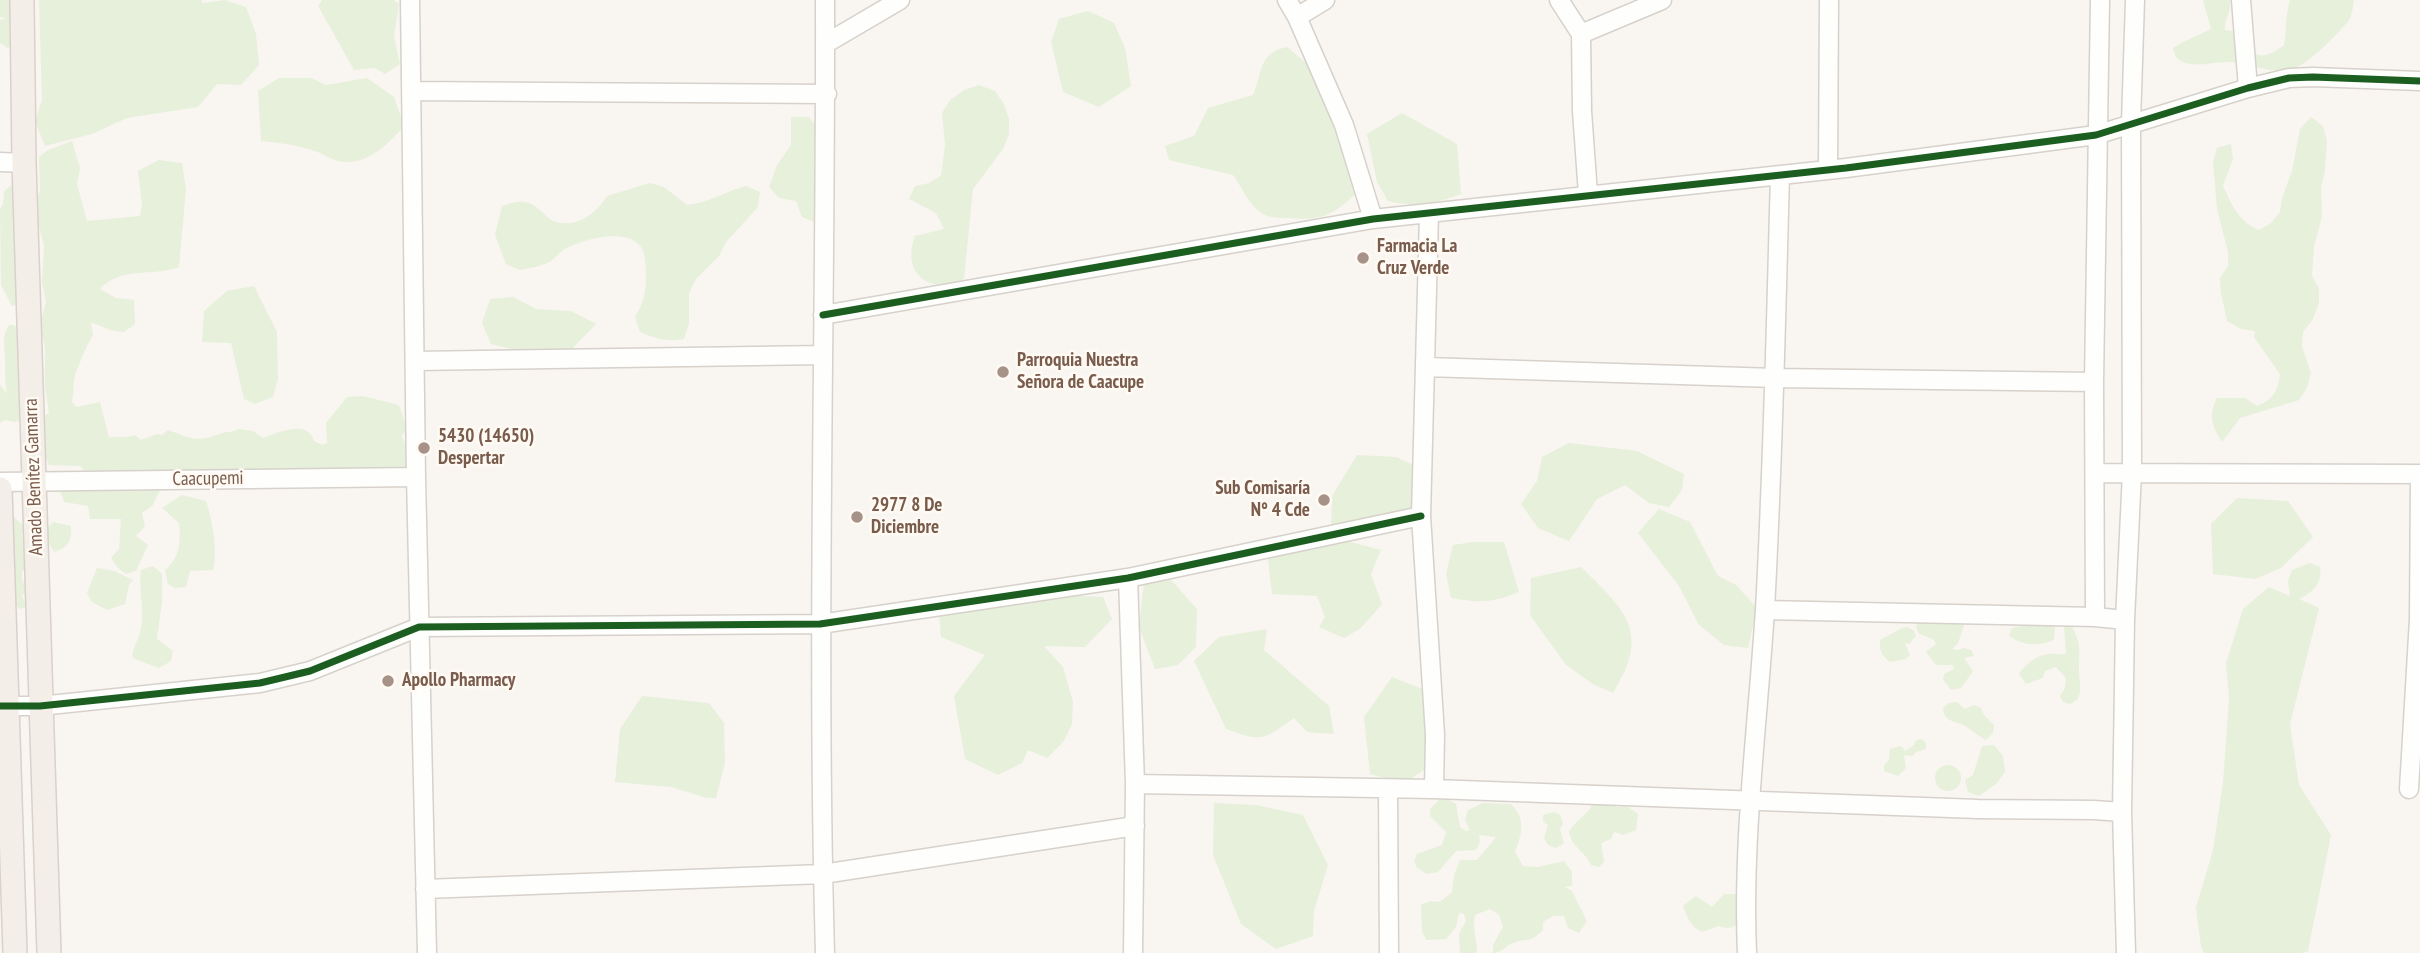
<!DOCTYPE html>
<html>
<head>
<meta charset="utf-8">
<style>
  body { margin:0 }
  canvas { display:block; background:#f9f5f0 }
</style>
</head>
<body>
<canvas width="2420" height="953"></canvas>
<script>
const g = document.querySelector('canvas').getContext('2d');
g.lineJoin = 'round';
function fillPath(path, color) {
  g.fillStyle = color;
  g.fill(path, 'evenodd');
}
function strokePath(path, color, width, dash) {
  g.strokeStyle = color;
  g.lineWidth = width;
  g.lineCap = dash ? 'butt' : 'round';
  g.setLineDash(dash || []);
  g.stroke(path);
}
function write(font, color, halo, rows, align = 'center') {
  g.font = font + ' "PT Sans Narrow",sans-serif';
  g.lineWidth = 5;
  g.setLineDash([]);
  g.textBaseline = 'middle';
  g.strokeStyle = halo;
  g.fillStyle = color;
  for (const [text, x, y, turn = 0] of rows) {
    g.save();
    g.translate(x, y);
    g.rotate((+turn || 0) * Math.PI / 180);
    g.textAlign = isNaN(turn) ? turn : align;
    if (halo) g.strokeText(text, 0, 0);
    g.fillText(text, 0, 0);
    g.restore();
  }
}
fillPath(new Path2D(`
  M0 0H20L16 44 7 48 0 43V20L7 18 0 17Z
  M39 0H202V3L225 0 246 7 256 34 259 65 241 85 217 84 198 107 127 118 92 134 45 146 35 121 42 100Z
  M322 0H394L399 4 394 37 400 64 385 74 375 68 354 70 318 6Z
  M2203 0H2230C2232 11 2224 19 2225 30L2232 31 2237 25C2251 50 2254 68 2284 45 2287 30 2285 15 2290 0H2354C2353 7 2352 15 2349 20 2340 32 2310 62 2297 67 2272 77 2253 63 2229 62 2213 61 2197 69 2181 61 2176 58 2174 54 2173 48 2182 41 2200 35 2211 29Z
  M1088 11 1114 23 1125 48 1131 86 1099 107 1063 92 1051 42 1059 19Z
  M1287 47 1324 78 1357 192C1335 215 1320 221 1289 218 1281 218 1270 218 1263 214 1249 206 1242 187 1233 175L1169 160 1165 146 1194 136 1208 108 1253 95C1263 72 1258 53 1287 47Z
  M279 78H311L326 85 367 78 394 97 404 126C387 146 363 169 335 160 328 158 322 153 315 151 298 145 280 143 261 141L258 91Z
  M979 85 995 91 1004 104 1009 119V134L1003 149 973 189 964 279C929 296 901 273 915 236L944 229 936 213 909 199 915 186 929 183 941 176 945 145 942 113 950 100 964 90Z
  M1402 113 1457 144 1461 194C1436 203 1414 208 1388 201L1377 182 1367 134Z
  M791 117H809L820 131 822 210 814 222 802 217 796 201 779 198 769 187 777 165 791 145Z
  M2311 117 2323 126 2327 141 2325 171 2321 187 2322 217 2314 246 2312 275 2319 289V303L2313 319 2303 332 2302 346 2311 373 2307 388 2299 400 2240 418 2222 442C2212 426 2208 416 2217 398H2245L2257 406C2273 400 2278 391 2280 374L2254 337 2255 331 2241 329 2227 321 2221 293 2220 278 2228 266V252L2217 209 2213 162 2217 148 2231 144 2233 159 2223 186C2232 205 2238 221 2259 230L2271 223 2280 212 2282 198 2292 171 2300 129Z
  M72 141 80 168 77 184 87 221 140 216 142 204 138 171 159 160 182 163 186 189 179 267C153 277 121 266 100 289L116 298 134 300 135 324 124 332 110 330 91 322 93 335C87 345 80 362 76 372 73 381 74 393 72 402L76 407 100 402 109 438C119 435 126 439 135 435L141 440 157 434 162 435 168 430C194 439 195 443 222 433 228 431 232 433 239 429L253 431 263 438C279 432 308 419 314 441L323 445 327 443 326 423 347 397 362 396 399 405 407 429 402 436 412 462 406 471 87 473 80 466 49 465 42 446V417L49 413 45 386V348L40 324 46 302 42 282 44 245 33 208 40 191 39 157 48 150Z
  M650 183 664 187 687 205C708 203 726 191 746 186L760 192 758 207 726 242 719 256 696 279 689 293V324L684 339C667 342 656 339 640 332L635 317C647 298 647 281 645 260 643 222 583 238 563 250 559 253 555 258 551 261 542 266 530 268 520 270L506 264 495 235 502 206C511 203 519 200 529 203 539 206 546 219 556 222 577 228 597 213 607 196Z
  M19 184 20 303 12 306 1 285 0 209 3 204 4 191 12 185Z
  M254 286 277 332 278 379 273 397 255 404 244 399 231 343 202 342 204 311 227 291Z
  M513 297 536 309 571 311 596 324 569 352H525L491 344 482 323 490 299Z
  M9 325H13L29 335 19 399 25 412 22 420 14 422 5 420 0 423V385L7 394C5 381 5 378 5 365 6 349 0 339 9 325Z
  M1569 443 1637 451 1684 474 1682 490 1669 507 1649 503 1625 485 1597 499 1569 541 1538 528 1521 504 1537 481 1542 457Z
  M1357 455 1396 457 1422 469 1424 494 1407 512 1331 526 1332 496Z
  M59 487 161 488 153 505 142 513 145 526 136 536 148 545 136 571 126 574 118 568 111 558 119 549 121 519H90L88 506 64 502Z
  M182 495 206 501C212 517 218 553 213 570L190 571 186 587 175 588 168 584 165 570C180 558 181 542 179 523L162 508Z
  M2237 498 2288 501 2313 537 2281 568 2255 579 2213 574 2211 524Z
  M1659 509 1690 522 1718 576 1736 585 1757 608 1748 648 1724 645 1699 625 1679 586 1638 533Z
  M14 517 27 529 21 535 28 541 32 565 22 571V578L26 591 22 596 27 607 20 609 13 602 8 530 13 524Z
  M53 522 71 526C72 541 69 547 54 552L43 533Z
  M1350 542 1381 550 1371 574 1382 604 1361 628 1344 638 1319 627 1325 617 1317 596 1272 594 1268 559 1311 544Z
  M1474 542H1504L1519 592C1492 603 1480 603 1451 598L1446 574 1453 545Z
  M2310 563 2320 567C2323 583 2312 593 2299 599L2319 608 2290 724 2299 785 2331 835 2308 951 2303 953H2204L2201 947 2196 908 2213 850 2223 783 2229 697 2226 663 2243 609 2269 587 2290 596 2288 581 2292 570Z
  M153 566 162 574V601L157 639 173 651 171 661 159 668 135 659 132 656C134 645 139 638 141 629 145 610 138 589 141 570Z
  M1581 567C1626 611 1651 632 1613 693L1593 684 1566 665 1530 615 1531 578Z
  M97 568 114 571 133 580 129 585 125 604 107 610 92 602 87 593Z
  M1171 580 1197 609 1196 647 1178 665 1155 669 1139 627 1144 582Z
  M1050 595 1103 597 1112 619 1085 647 1044 646 1063 667 1073 702 1072 724 1064 741 1047 758 1028 750 1022 763 998 775 965 759 954 696 985 655 941 637 939 614 985 609Z
  M1961 619 1964 626 1958 643 1952 649 1958 650 1964 648 1971 650 1974 656 1964 658 1973 671 1961 688 1951 690 1943 680 1944 674 1954 669 1953 665H1936L1926 652 1936 644 1934 640 1918 633 1916 626 1920 620Z
  M2046 621 2055 628 2054 640C2038 647 2022 645 2009 636L2012 628Z
  M2064 625H2071C2082 644 2079 651 2079 671 2079 683 2083 690 2077 700L2070 704 2063 702 2060 696 2065 688 2066 678 2056 667 2045 671 2043 678 2026 684 2019 674C2025 664 2037 655 2048 654 2056 653 2059 656 2066 653Z
  M1908 627 1914 631 1916 636 1909 644 1905 643 1910 655 1906 659 1890 662C1882 656 1879 650 1880 640L1902 628Z
  M1267 629 1264 650 1329 706 1334 734 1307 732 1294 718C1262 741 1263 742 1226 729L1194 661 1219 637Z
  M1392 677 1425 690 1435 735 1424 770 1404 783 1370 774 1364 717Z
  M642 696 709 703 724 723 725 763 716 798H707L671 787 615 782 620 729Z
  M1957 702 1965 709 1974 705 1981 708 1984 715 1994 725 1993 733 1986 740C1978 736 1972 730 1965 726 1955 720 1944 723 1943 708L1949 703Z
  M1922 739 1926 743V749L1916 752 1913 756 1904 755 1906 768 1898 776 1884 771V765L1889 760 1890 749 1901 746 1905 751 1914 745 1916 740Z
  M1994 745 2003 756 2005 772 1996 784 1979 796 1968 792 1965 780 1973 775 1982 746Z
  M1935 778a13 13 0 1 1 26 0a13 13 0 1 1-26 0Z
  M1439 800H1449L1456 804 1460 827 1466 831 1470 830 1465 820 1468 810 1483 803 1511 804C1526 819 1522 834 1515 852L1523 866 1538 867 1564 861 1572 872V886L1564 887 1572 891 1587 921 1579 933 1568 928 1564 916H1553L1543 922V930C1528 945 1528 937 1513 943 1505 946 1502 953 1493 953V945L1503 927 1499 915 1490 909 1475 915C1472 929 1477 939 1477 953H1460L1459 934 1466 921 1464 914 1459 913 1456 927 1446 939 1426 940 1422 931 1421 905 1430 901 1440 902 1452 892 1454 875 1460 860H1477L1496 837 1479 835 1480 842 1476 850 1456 851 1438 872 1427 874 1417 868 1414 861 1417 854 1442 845 1446 832 1430 816V809Z
  M1214 803 1256 805 1303 815 1328 865 1314 911 1313 936 1276 949 1241 924 1213 855Z
  M1593 803H1612L1616 807H1628L1638 814 1636 830 1623 835 1614 832 1611 839 1601 843 1604 862 1599 867 1591 865C1585 851 1572 848 1569 832 1576 819 1588 815 1593 803Z
  M1554 812 1560 815 1563 824 1560 829 1564 843 1556 848 1548 845 1544 838 1548 825 1543 822V815Z
  M1724 894H1734L1746 899V920C1737 925 1730 931 1719 926L1702 932C1692 928 1686 916 1683 906L1696 896 1712 907Z`), '#e7f0db');
const minor = new Path2D(`
  M410 0 416 477 427 953
  M1287 0 1297 17 1344 125 1373 219
  M1559 0 1581 34 1582 111 1588 194
  M2241 0 2248 88
  M1297 17 1325 0
  M1581 34 1662 0
  M825 44 900 0
  M411 91 827 94
  M0 162 24 163
  M1828 170 1829 0
  M1429 214 1421 516 1435 735 1434 789
  M823 315 1373 219 1846 168 2096 135 2248 88 2289 78 2313 77 2420 81
  M415 361 822 355
  M1426 367 1775 378 2094 382
  M2095 473 2420 474
  M0 482 416 477
  M1128 578 1135 784 1133 953
  M1765 610 2095 617 2125 620
  M2095 617 2094 382 2100 0
  M0 706H40L260 683 310 671 419 627 820 624 1128 578 1421 516
  M1135 784 1434 789 1978 809 2094 810 2122 812
  M1388 789 1389 953
  M2409 789 2419 619 2420 474
  M425 889 823 874 1135 826
  M825 953C816 635 826 318 825 0
  M1747 953C1742 839 1758 723 1765 609 1773 465 1776 320 1780 175
  M2126 953 2122 812 2125 620 2132 472 2131 123 2135 0`);
const major = new Path2D(`
  M22 0 24 163 49 953
  M0 489 15 953`);
strokePath(minor, '#d7d1cb', 21);
strokePath(major, '#dad1cc', 26);
strokePath(minor, '#fefefd', 18);
strokePath(major, '#f3eee8', 23);
strokePath(new Path2D(`
  M823 315 1373 219 1846 168 2096 135 2248 88 2289 78 2313 77 2420 81
  M0 706H40L260 683 310 671 419 627 820 624 1128 578 1421 516`), '#1b5e20', 7);
for (const [x, y, r, color] of [
  [1363,258,7,"#a69286"],
  [1003,372,7,"#a69286"],
  [424,448,7,"#a69286"],
  [1324,500,7,"#a69286"],
  [857,517,7,"#a69286"],
  [388,681,7,"#a69286"]
]) {
  const dot = new Path2D();
  dot.arc(x, y, r, 0, 2 * Math.PI);
  g.fillStyle = color;
  g.fill(dot);
  strokePath(dot, '#fffaf3', 2.5);
}
write('bold 19px', '#7a5c4d', '#fffaf3', [
  ["Farmacia La",1377,247],
  ["Cruz Verde",1377,269],
  ["Parroquia Nuestra",1017,361],
  ["Señora de Caacupe",1017,383],
  ["5430 (14650)",438,437],
  ["Despertar",438,459],
  ["Sub Comisaría",1310,489,"right"],
  ["N° 4 Cde",1310,511,"right"],
  ["2977 8 De",871,506],
  ["Diciembre",871,528],
  ["Apollo Pharmacy",402,681]
], 'left');
write('19px', '#7a5c4d', '#fffaf3', [
  ["Amado Benítez Gamarra",34,477,-92],
  ["Caacupemi",208,479,-1]
]);
</script>
</body>
</html>
